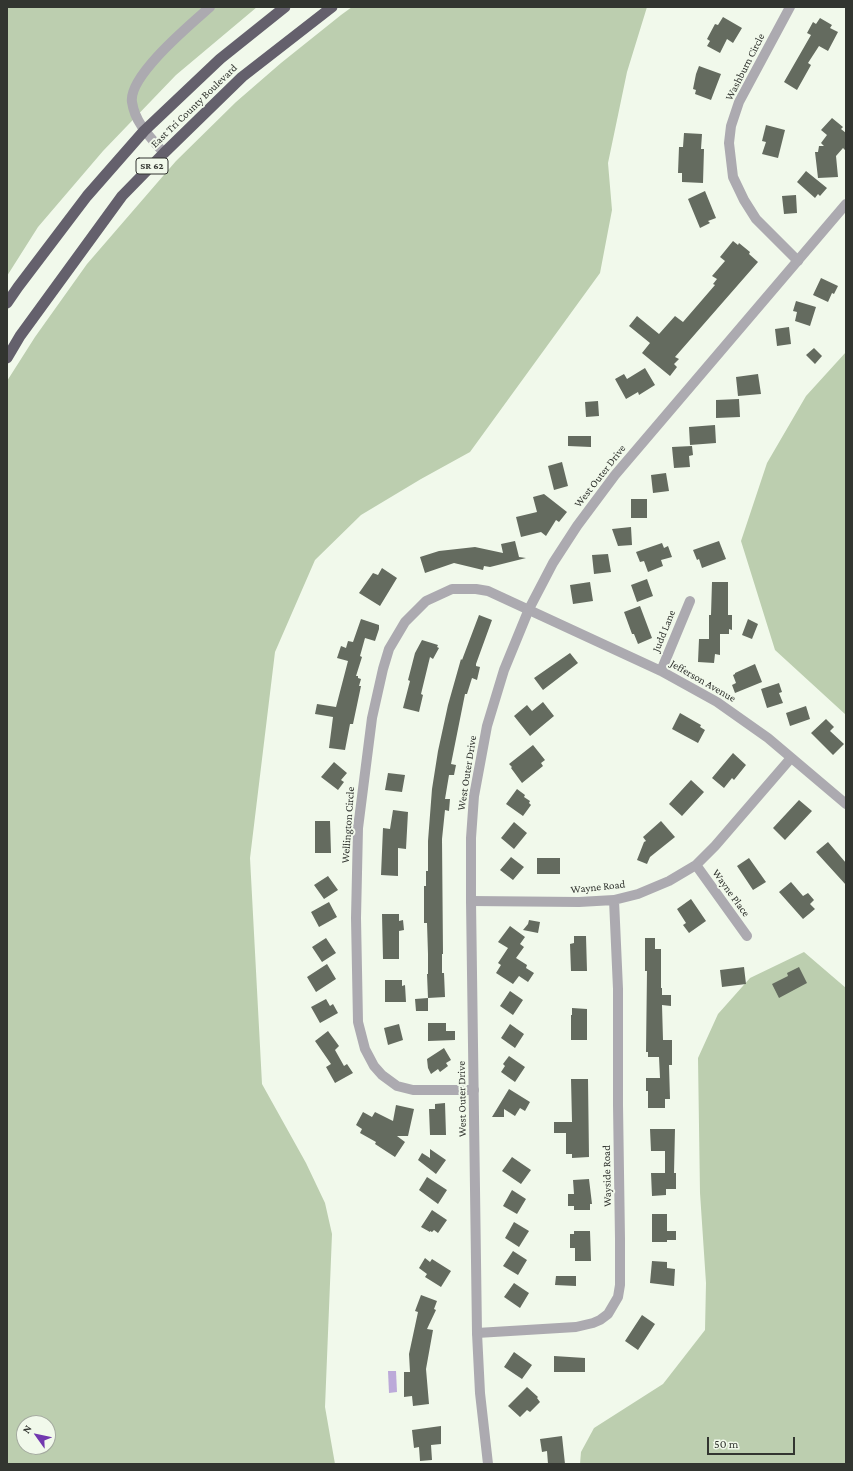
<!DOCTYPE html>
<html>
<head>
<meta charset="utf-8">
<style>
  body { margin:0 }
  #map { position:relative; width:853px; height:1471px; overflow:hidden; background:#f1f9eb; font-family:"Crimson Pro",serif }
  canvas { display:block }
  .frame { position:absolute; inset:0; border:8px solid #323530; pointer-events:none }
  .north { position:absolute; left:16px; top:1415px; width:40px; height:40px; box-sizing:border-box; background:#f1f9eb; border:1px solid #a5aba0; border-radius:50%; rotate:303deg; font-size:11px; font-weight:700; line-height:16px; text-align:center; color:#323530 }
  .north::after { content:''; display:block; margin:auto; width:14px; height:18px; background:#7239af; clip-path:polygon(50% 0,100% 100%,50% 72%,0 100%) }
  .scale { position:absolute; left:707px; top:1437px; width:88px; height:18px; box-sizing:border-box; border:2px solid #323530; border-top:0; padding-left:5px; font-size:12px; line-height:14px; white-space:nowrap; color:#323530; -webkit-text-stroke:3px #f1f9eb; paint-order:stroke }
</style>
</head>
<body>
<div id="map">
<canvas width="853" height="1471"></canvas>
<div class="frame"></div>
<div class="north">N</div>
<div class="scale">50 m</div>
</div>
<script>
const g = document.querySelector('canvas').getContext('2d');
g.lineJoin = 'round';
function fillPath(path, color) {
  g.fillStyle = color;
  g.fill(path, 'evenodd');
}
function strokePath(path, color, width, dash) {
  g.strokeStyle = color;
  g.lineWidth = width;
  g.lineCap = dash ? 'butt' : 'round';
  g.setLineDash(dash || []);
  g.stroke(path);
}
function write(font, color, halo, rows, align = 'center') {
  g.font = font + ' "Crimson Pro",serif';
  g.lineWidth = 4;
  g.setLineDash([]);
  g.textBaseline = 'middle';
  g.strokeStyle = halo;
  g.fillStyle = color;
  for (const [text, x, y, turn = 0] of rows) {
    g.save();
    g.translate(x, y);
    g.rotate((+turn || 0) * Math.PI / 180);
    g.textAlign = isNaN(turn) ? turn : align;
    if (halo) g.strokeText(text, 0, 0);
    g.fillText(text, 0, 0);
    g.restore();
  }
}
fillPath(new Path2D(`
  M7 7H257L176 75 103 151 38 227 7 276Z
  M352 7H647L627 72 608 163 612 210 600 273 470 452 421 479 361 515 315 560 275 652 250 858 262 1084 306 1163 325 1203 332 1234 325 1407 335 1464H7V381L35 337 87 264 176 161 236 102 281 63 341 15ZM24 1423H48V1447H24Z
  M846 352V715L775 650 741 541 767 463 806 396Z
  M804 952 846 988V1464H580L581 1452 594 1428 663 1384 705 1330 706 1283 700 1193 698 1058 718 1014 750 978Z`), '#bcceaf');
fillPath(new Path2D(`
  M388 1371H396L397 1392 389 1393Z`), '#bcaad9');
fillPath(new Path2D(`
  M723 17 742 28 733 43 727 39 720 53 707 46 710 41 707 39 715 24 718 25Z
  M820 18 832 25 830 28 838 32 828 51 819 46 808 63 811 65 797 90 784 82 811 35 807 33 813 22 816 24Z
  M699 66 721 74 711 100 695 94 696 90 693 89 696 74Z
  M832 118 843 127 841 129 846 133V151L843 148 836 156 838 177 818 178 815 152H818L819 146H824L821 143 827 135 821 130Z
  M766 125 785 130 778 158 762 154 766 142 762 141Z
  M684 133 702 134 701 149H704L703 183 682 182V173H678L679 147H683Z
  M806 171 827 188 820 196 818 194 815 198 797 182Z
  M705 191 716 218 708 221 710 223 700 228 688 199Z
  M796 195 797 213 784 214 782 196Z
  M733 241 738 245 739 243 750 252 749 254 758 262 675 357 679 359 674 364 677 367 670 376 642 353 650 343 629 326 637 316 659 334 675 316 683 322 715 285 713 284 717 279 712 276 725 261 720 257Z
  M821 278 838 286 834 294 832 293 828 302 813 295Z
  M796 301 816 307 810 326 795 321 797 312 793 311Z
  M789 327 791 344 777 346 775 329Z
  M814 348 822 356 815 364 806 355Z
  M645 368 655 385 639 395 638 392 626 399 615 379 624 374 627 379Z
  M758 374 761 394 738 396 736 377Z
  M739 399 740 417 716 418V400Z
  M598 401 599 416 586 417 585 402Z
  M715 425 716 443 690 445 689 427Z
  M568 436H591V447L568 446Z
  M692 446 693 455 689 456 690 467 674 468 672 447Z
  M562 462 568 486 554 490 548 466Z
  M666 473 669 491 653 493 651 475Z
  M544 494 567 512 559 522 556 520 546 536 541 532 521 537 516 517 537 512 533 497Z
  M631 499H647V518H631Z
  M631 527 632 545 618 546 612 529Z
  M515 541 519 557 526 558 490 567 484 566 483 570 454 563 425 573 420 557 439 551 475 547 503 553 501 544Z
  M719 541 726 559 702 568 699 559 697 560 693 550Z
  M662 543 664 548 668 546 672 557 661 560 663 566 648 572 644 561 640 562 636 552Z
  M608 554 611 572 594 574 592 555Z
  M382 568 397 578 380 606 359 593 373 573 378 575Z
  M647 579 653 596 637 602 631 585Z
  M590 582 593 601 573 604 570 585Z
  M712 582H728V615H732V630L729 629V634H720V655L715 654 714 663 698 662 699 639H709V615H711Z
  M640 606 652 638 638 644 634 634H632L624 612Z
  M479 615 492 620 476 664V666L480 667 477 680 472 678 467 694H465L451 764 456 765 454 775H449L445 799H450L449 811 445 810 442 839 443 954H442V973H444L445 997 428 998 427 974H428V954L427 923H424V886H426V871H428V841L432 789 438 751 448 705 461 659 462 660Z
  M361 619 379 625V629L375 641 365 638 360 656 362 657 356 676H358V678L361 679 359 686H361L353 724H350L345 750 329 748 333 717 315 714 317 704 336 707 348 661 337 658 341 646 346 648 348 641 353 642Z
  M748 619 758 624 752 639 742 635Z
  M422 640 438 645 437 647 439 648 433 659 430 657 421 694 423 695 419 712 403 708 410 681 408 680 415 653Z
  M570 653 578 663 543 690 534 678Z
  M755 664 762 682 735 693 732 685 736 683 733 675 735 674V673Z
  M779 683 782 692 779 693 783 703 767 708 761 689Z
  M543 702 554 716 530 736 514 716 527 705 532 711Z
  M806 706 810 719 790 726 786 713Z
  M680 713 701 725 700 727 705 730 698 743 672 729Z
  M826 719 834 727 830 731 844 744 833 755 811 733Z
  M533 745 545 760 541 763 543 766 522 783 511 768 512 767 509 764Z
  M733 753 746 765 734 780 732 778 724 788 712 778Z
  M334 762 347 773 341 780 344 782 338 790 321 777Z
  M388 773 405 775 402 792 385 790Z
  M691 780 704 792 682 816 669 804Z
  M517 789 525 795 524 797 530 801 529 803 531 805 523 816 506 804Z
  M799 800 812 811 785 840 773 828Z
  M393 810 408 812 406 849 398 848V876L381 875 383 828 390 829Z
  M315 821H330L331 853H315Z
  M661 821 675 837 650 857 647 864 637 860 644 842 646 841 643 837Z
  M514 822 527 833 514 849 501 838Z
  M828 842 846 863V885L816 852Z
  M511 857 524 867 513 880 500 870Z
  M537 858H560V874H537Z
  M749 858 766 882 753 890 737 866Z
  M328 876 338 890 324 899 314 885Z
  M791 882 803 896 808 893 814 900 810 904 815 909 803 919 779 892Z
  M691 899 706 921 689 933 683 925 686 923 677 909Z
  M329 902 337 917 319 927 311 912Z
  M382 914H399V921L403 920 404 930 399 931V959H383Z
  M529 920 540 922 538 933 523 930 528 924Z
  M510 926 525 937 520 944 524 947 516 958 527 965 526 968 534 973 528 982 519 976 513 984 496 973 501 965 498 963 508 948 498 942Z
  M574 936H586L587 971H571L570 944 574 943Z
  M326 938 336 953 322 962 312 947Z
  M645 938H655V949H661V988H662V995H671V1006L662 1005 663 1040H672V1065H669L670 1099H665V1108H648V1091H646V1078H660L659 1057H648V1052H646L647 971H645Z
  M327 964 336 979 316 992 307 977Z
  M744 967 746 984 722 987 720 970Z
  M799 967 807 983 779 998 772 984 788 976 787 973Z
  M385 980H402V986L405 985 406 1002H385Z
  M510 991 523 1000 513 1015 500 1006Z
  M428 998V1011H416L415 999Z
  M326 999 330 1006 333 1004 338 1013 320 1023 311 1007Z
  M572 1008 587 1009V1040H571V1015H572Z
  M428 1023H446V1031H455V1040L428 1041Z
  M399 1024 403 1040 388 1045 384 1028Z
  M510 1024 524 1034 515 1048 501 1038Z
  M328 1031 339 1046 335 1050 344 1066 347 1064 353 1073 335 1083 326 1067 331 1064 315 1041Z
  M444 1048 451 1060 446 1063 448 1066 440 1072 438 1069 431 1074 428 1068 427 1059Z
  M509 1056 525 1067 515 1082 501 1072 505 1066 503 1064Z
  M571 1079H588L589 1157 572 1158V1154H566V1133H554V1122H572Z
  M509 1089 530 1102 525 1111 520 1108 515 1116 504 1109V1117H492Z
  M445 1103 446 1135H430L429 1109H435V1104Z
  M396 1105 414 1109 408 1136H397L405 1142 395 1157 375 1144 376 1142 360 1133 362 1129 356 1125 363 1112 372 1117 375 1112 393 1121Z
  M650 1129H675L674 1173H676V1189H666V1195L652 1196 651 1173H665V1151H651Z
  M430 1149 446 1160 436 1174 418 1160 422 1153 430 1158Z
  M512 1157 531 1170 521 1184 502 1171Z
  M427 1177 447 1190 438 1204 419 1190Z
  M589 1179 592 1204H590V1210H574V1206H568V1194H574L573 1180Z
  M512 1190 526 1199 517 1214 503 1206Z
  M432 1210 447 1220 438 1233 434 1230 432 1232 430 1231V1232L421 1227Z
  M652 1214H667V1231H676V1240H667V1242H652Z
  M514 1222 529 1231 519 1247 505 1238Z
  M574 1231H590L591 1261H575V1248H570V1234H574Z
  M513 1251 527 1260 518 1275 503 1266Z
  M425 1258 430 1262 432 1259 451 1271 441 1287 425 1277 427 1274 419 1268Z
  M652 1261 667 1262V1268L675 1269 674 1286 650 1283Z
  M556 1276H576V1286L555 1285Z
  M514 1283 529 1293 520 1308 504 1297Z
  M421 1295 437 1301 434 1309 436 1310 427 1329 433 1330 426 1369 429 1404 413 1406 412 1396 404 1397V1372H410L409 1354 418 1312 415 1311Z
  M642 1315 655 1324 638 1350 625 1341Z
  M514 1352 532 1365 522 1379 504 1367Z
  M554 1356 585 1358V1372H554Z
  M527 1387 538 1397 537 1398 540 1402 530 1412 527 1410 520 1417 508 1406Z
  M441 1426V1444L431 1445 432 1460 420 1461 419 1447 414 1448 412 1430Z
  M562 1436 565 1464H548L547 1451 542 1452 540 1439Z`), '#646b5f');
strokePath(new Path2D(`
  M790 7 739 102 731 126 729 143 733 177 744 200 756 219 798 261
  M164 153C150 137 135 123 132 102 128 76 191 24 210 7
  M661 671 690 601
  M696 865 747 936
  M471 901 579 902 614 900 638 894 669 881 696 865 715 846 791 758
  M474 1090H413L397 1086 382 1075 374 1066 365 1049 358 1022 356 918 358 828 372 718 383 669 389 649 405 622 426 601 452 589H476L488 591 661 671 717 702 768 738 846 804
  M477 1333 576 1327 593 1323 600 1320 608 1314 618 1297 620 1285V1239L618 1105V989L614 900`), '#acaab0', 10);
strokePath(new Path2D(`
  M488 1464 480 1393 477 1333 471 901V838L474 796 487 726 504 670 529 609 553 563 577 526 615 475 846 204`), '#acaab0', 10);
strokePath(new Path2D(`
  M7 303 18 287 87 196 144 131 220 59 285 7
  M7 358 20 336 122 196 164 153 242 77 332 7`), '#64606c', 11);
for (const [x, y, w] of [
  [152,166,32]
]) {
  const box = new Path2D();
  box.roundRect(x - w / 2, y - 8, w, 16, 3);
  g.fillStyle = '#f1f9eb';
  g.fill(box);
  strokePath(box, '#323530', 1);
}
write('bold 10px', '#323530', null, [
  ["SR 62",152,166]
]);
write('11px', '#323530', '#f1f9eb', [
  ["Washburn Circle",745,67,-63],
  ["East Tri County Boulevard",194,106,-44],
  ["West Outer Drive",600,476,-52],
  ["Judd Lane",664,631,-68],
  ["Jefferson Avenue",703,681,30],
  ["West Outer Drive",467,773,-81],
  ["Wellington Circle",348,825,-86],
  ["Wayne Road",598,887,-6],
  ["Wayne Place",731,893,54],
  ["West Outer Drive",462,1099,-91],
  ["Wayside Road",607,1176,-91]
]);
</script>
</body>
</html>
